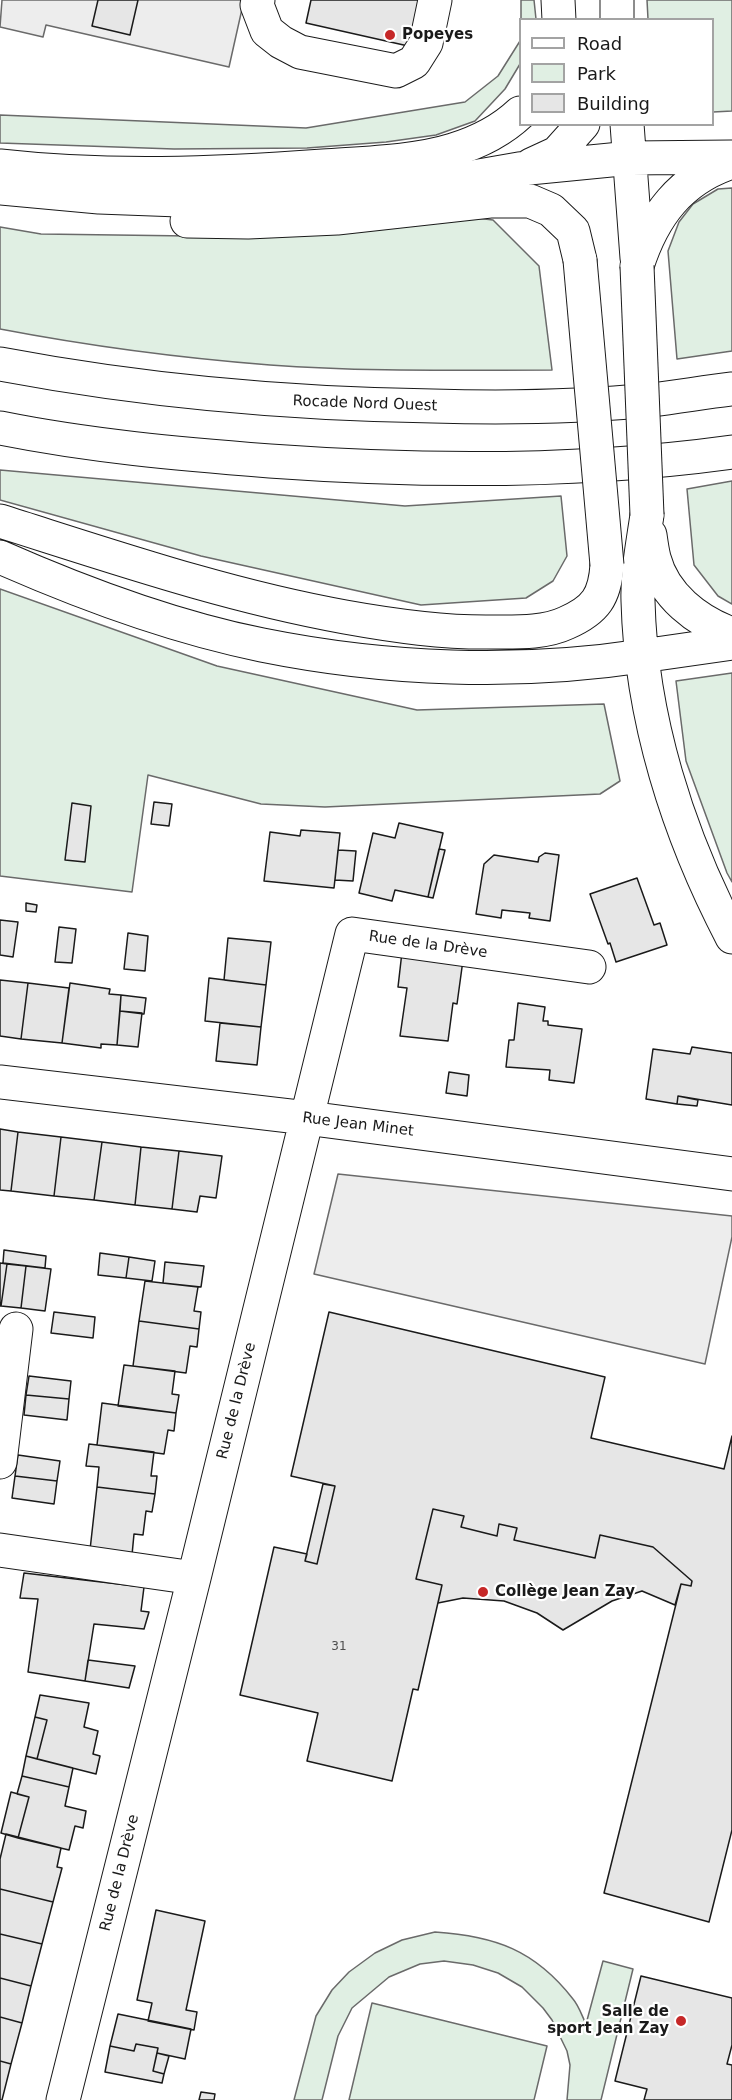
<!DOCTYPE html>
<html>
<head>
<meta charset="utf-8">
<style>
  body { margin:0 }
  #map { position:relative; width:732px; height:2100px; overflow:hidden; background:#fff; font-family:"DejaVu Sans",sans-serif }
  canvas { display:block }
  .legend { position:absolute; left:519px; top:18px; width:195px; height:108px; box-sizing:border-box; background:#fff; border:2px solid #a3a3a3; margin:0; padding:8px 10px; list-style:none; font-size:18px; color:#1a1a1a }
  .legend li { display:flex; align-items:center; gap:12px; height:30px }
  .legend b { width:30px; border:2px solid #a3a3a3 }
</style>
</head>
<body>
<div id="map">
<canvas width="732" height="2100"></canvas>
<ul class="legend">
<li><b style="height:8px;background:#fff"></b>Road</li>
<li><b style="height:16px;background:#e0efe3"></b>Park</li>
<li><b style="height:16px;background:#e6e6e6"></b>Building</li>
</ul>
</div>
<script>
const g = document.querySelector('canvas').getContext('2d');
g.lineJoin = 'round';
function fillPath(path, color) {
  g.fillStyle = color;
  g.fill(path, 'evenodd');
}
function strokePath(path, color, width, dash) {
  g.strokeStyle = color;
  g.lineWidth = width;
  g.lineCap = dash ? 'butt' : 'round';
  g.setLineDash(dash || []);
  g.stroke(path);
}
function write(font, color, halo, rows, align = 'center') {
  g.font = font + ' "DejaVu Sans",sans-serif';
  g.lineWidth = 4.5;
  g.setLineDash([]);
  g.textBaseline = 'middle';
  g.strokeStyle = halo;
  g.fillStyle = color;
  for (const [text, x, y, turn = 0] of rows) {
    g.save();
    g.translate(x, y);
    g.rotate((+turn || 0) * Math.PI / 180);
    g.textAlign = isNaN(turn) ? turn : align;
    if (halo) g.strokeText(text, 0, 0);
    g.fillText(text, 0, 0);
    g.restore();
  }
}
const green = new Path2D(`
  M521 0H534L536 19H521Z
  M647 0H732V111L713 112 712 20 648 19Z
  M520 41V64L505 89 475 121 436 135 386 142 307 148 174 149 0 143V115L306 128 465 102 498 76Z
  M732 188V351L677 359 668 251 679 222 693 204 718 189Z
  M460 216 493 220 539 266 552 370C458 370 364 372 270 365 180 358 89 346 0 329V227L41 234 264 237Z
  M0 470 405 506 561 496 567 556 553 581 526 598 421 605 201 556 0 500Z
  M732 481V604L718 596 694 565 687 489Z
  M0 589 217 666 417 710 604 704 620 781 600 794 325 807 261 804 148 775 132 892 0 876Z
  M732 673V882L727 873 686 761 676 681Z
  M435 1932C495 1936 535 1950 573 1999 579 2006 582 2016 586 2024L603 1961 633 1969 601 2100H567L570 2065 567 2051 552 2020 543 2008 522 1987 498 1973 473 1965 444 1961 420 1964 389 1977 352 2008 338 2036 322 2100H294L316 2016 332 1990 349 1972 375 1953 402 1940Z
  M372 2003 547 2046 534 2100H349Z`);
fillPath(green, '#e0efe3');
strokePath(green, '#6a6a6a', 1.5);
const parking = new Path2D(`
  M2 0H244L229 67 46 25 43 37 0 27Z
  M338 1174 732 1216V1237L705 1364 314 1274Z`);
fillPath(parking, '#ededed');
strokePath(parking, '#6a6a6a', 1.5);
const building = new Path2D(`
  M98 0H138L130 35 92 26Z
  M311 0H428L417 48 306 23Z
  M154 802 172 804 169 826 151 824Z
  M72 803 91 806 85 862 65 860Z
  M399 823 443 833 428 897 395 890 392 901 359 893 373 833 395 838Z
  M301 830 340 833 334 888 264 881 270 832 300 836Z
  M439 849 445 850 433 898 428 897Z
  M338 850 356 851 353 881 335 880Z
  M545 853 559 855 550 921 529 918 530 913 502 910 501 918 476 914 484 864 494 855 538 862 539 857Z
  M637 878 654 925 660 923 667 945 616 962 610 943 608 944 590 894Z
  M26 903 37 905 36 912 26 911Z
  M0 920 18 922 13 957 0 955Z
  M59 927 76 929 72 963 55 962Z
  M128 933 148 936 145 971 124 969Z
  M228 938 271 942 266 985 224 980Z
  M402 952 463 960 457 1004 453 1003 448 1041 400 1036 407 988 398 987Z
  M209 978 266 985 261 1027 205 1021Z
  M0 980 28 983 21 1039 0 1036Z
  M28 983 69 988 62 1043 21 1039Z
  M70 983 110 989 109 994 121 995 117 1045 101 1044V1048L62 1043Z
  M121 995 146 998 144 1014 120 1011Z
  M518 1003 545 1007 543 1021H548V1025L582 1029 574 1083 549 1080 550 1070 506 1067 509 1040H514Z
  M120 1011 142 1013 138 1047 117 1045Z
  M220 1023 261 1027 257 1065 216 1061Z
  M692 1047 732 1053V1105L678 1096 677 1104 646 1099 653 1049 690 1054Z
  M449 1072 469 1075 467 1096 446 1093Z
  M678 1096 698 1100 697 1106 677 1104Z
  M0 1129 18 1132 11 1191 0 1190Z
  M18 1132 61 1137 54 1196 11 1191Z
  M61 1137 102 1142 94 1200 54 1196Z
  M102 1142 141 1147 135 1205 94 1200Z
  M141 1147 179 1151 172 1209 135 1205Z
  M179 1151 222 1156 216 1198 200 1196 197 1212 172 1209Z
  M4 1250 46 1256 45 1268 3 1263Z
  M100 1253 129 1257 126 1278 98 1275Z
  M129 1257 155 1261 152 1281 126 1278Z
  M165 1262 204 1266 201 1287 163 1283Z
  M0 1263 7 1264 1 1306H0Z
  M7 1264 26 1266 21 1308 1 1306Z
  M26 1266 51 1269 45 1311 21 1308Z
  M145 1281 198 1287 194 1311 201 1312 199 1329 139 1321Z
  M54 1312 95 1317 93 1338 51 1333Z
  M329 1312 605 1377 591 1438 724 1469 732 1436V1830L709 1922 604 1893 681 1584 691 1586 692 1581 653 1547 600 1535 595 1558 514 1540 517 1528 499 1524 497 1536 461 1527 464 1516 433 1509 416 1579 442 1585 418 1690 413 1689 392 1781 307 1761 318 1713 240 1695 274 1547 307 1554 305 1561 317 1564 335 1486 291 1476Z
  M139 1321 199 1329 197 1347 190 1346 186 1373 133 1366Z
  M124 1365 175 1371 172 1394 179 1395 176 1413 118 1406Z
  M29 1376 71 1381 69 1399 26 1395Z
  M26 1395 69 1399 67 1420 24 1415Z
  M102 1403 176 1413 174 1431 168 1430 164 1454 97 1445Z
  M89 1444 154 1452 151 1476H157L155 1494 97 1487 99 1467 86 1466Z
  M18 1455 60 1461 57 1481 15 1476Z
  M15 1476 57 1481 54 1504 12 1498Z
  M323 1484 335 1486 317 1564 305 1561Z
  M97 1487 155 1494 152 1512 146 1511 143 1535 134 1534 132 1555 90 1550Z
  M433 1509 464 1516 461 1527 497 1536 499 1524 517 1528 514 1540 595 1558 600 1535 653 1547 692 1581 691 1586 681 1584 675 1605 642 1591 612 1601 563 1630 537 1613 504 1601 463 1598 438 1603 442 1585 416 1579Z
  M24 1573 144 1587 141 1611 149 1612 144 1629 94 1624 85 1681 28 1672 38 1599 20 1598Z
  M88 1660 135 1666 129 1688 85 1681Z
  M40 1695 89 1703 84 1727 98 1731 93 1754 100 1756 96 1774 37 1759 47 1720 35 1717Z
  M35 1717 47 1720 37 1759 26 1756Z
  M26 1756 73 1768 69 1787 22 1776Z
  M22 1776 69 1787 65 1806 86 1811 83 1828 75 1826 69 1850 18 1838 29 1797 17 1794Z
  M11 1792 29 1797 18 1838 1 1833Z
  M6 1834 61 1848 57 1867 62 1868 53 1902 0 1889V1859Z
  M0 1889 53 1902 42 1944 0 1934Z
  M156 1910 205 1921 186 2010 197 2012 194 2030 148 2021 152 2003 137 2000Z
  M0 1934 42 1944 31 1986 0 1978Z
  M641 1976 732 1998V2045L727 2064 732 2065V2100H644L647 2089 615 2081Z
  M0 1978 31 1986 22 2023 0 2017Z
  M118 2014 191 2029 185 2059 157 2053 158 2048 136 2044 134 2051 110 2046Z
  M0 2017 22 2023 11 2064 0 2061Z
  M136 2044 158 2048 153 2071 164 2074 162 2083 105 2072 110 2046 134 2051Z
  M157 2053 169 2056 164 2074 153 2071Z
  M0 2061 11 2064 2 2100H0Z
  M201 2092 215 2094 214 2100H199Z`);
fillPath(building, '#e6e6e6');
strokePath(building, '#1a1a1a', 1.5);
const minor = new Path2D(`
  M258 0 257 5 267 31 281 42 300 52 396 71 414 62 426 43 435 0
  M558 0 559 20
  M617 20V0
  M627 124 637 258
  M631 158 731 157
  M0 166C106 178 216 174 323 166 363 163 415 162 453 150 479 142 501 131 520 113
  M637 266C653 216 680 179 732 162
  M647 515C643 543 637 572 638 601 641 718 678 834 732 937
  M650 535C651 542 652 550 654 558 664 596 697 621 732 634
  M642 656 732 643
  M0 1082 307 1118 732 1174
  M0 1462 16 1329
  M0 1550 194 1578
  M63 2100 194 1578 352 934 589 967`);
const highway = new Path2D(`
  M531 165 557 153 583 124
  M0 188 99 197 179 200 234 198 456 180 519 169 631 158
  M187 221 248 222 337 218 490 201H530L551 210 573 231 580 260
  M0 364C143 391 287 404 433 406 506 408 579 407 651 400 678 397 705 392 732 389
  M0 428C89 446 180 454 270 461 423 472 580 473 732 452
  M0 521C114 557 228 596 345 617 395 626 444 633 494 632 517 632 545 633 566 623 596 610 605 596 607 565
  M0 557C84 594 173 627 262 645 386 670 517 675 642 656`);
strokePath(minor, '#1a1a1a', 35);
strokePath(highway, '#1a1a1a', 35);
strokePath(minor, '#fff', 33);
strokePath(highway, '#fff', 33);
const minorBridge = new Path2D(`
  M637 266 647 515`);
const highwayBridge = new Path2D(`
  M580 260 607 565`);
strokePath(minorBridge, '#1a1a1a', 35, []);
strokePath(highwayBridge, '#1a1a1a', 35, []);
strokePath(minorBridge, '#fff', 33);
strokePath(highwayBridge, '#fff', 33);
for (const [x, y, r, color] of [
  [390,35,6,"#c62828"],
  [483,1592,6,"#c62828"],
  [681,2021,6,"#c62828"]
]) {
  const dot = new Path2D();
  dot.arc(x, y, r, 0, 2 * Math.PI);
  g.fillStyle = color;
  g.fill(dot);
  strokePath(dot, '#fff', 2);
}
write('12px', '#4d4d4d', null, [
  ["31",339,1647]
]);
write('bold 15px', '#1a1a1a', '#fff', [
  ["Popeyes",402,35],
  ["Collège Jean Zay",495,1592],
  ["Salle de",669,2012,"right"],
  ["sport Jean Zay",669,2029,"right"]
], 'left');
write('15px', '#1a1a1a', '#fff', [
  ["Rocade Nord Ouest",365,404,2],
  ["Rue de la Drève",428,945,8],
  ["Rue Jean Minet",358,1125,7],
  ["Rue de la Drève",237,1401,-76],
  ["Rue de la Drève",120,1873,-76]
]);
</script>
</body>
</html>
